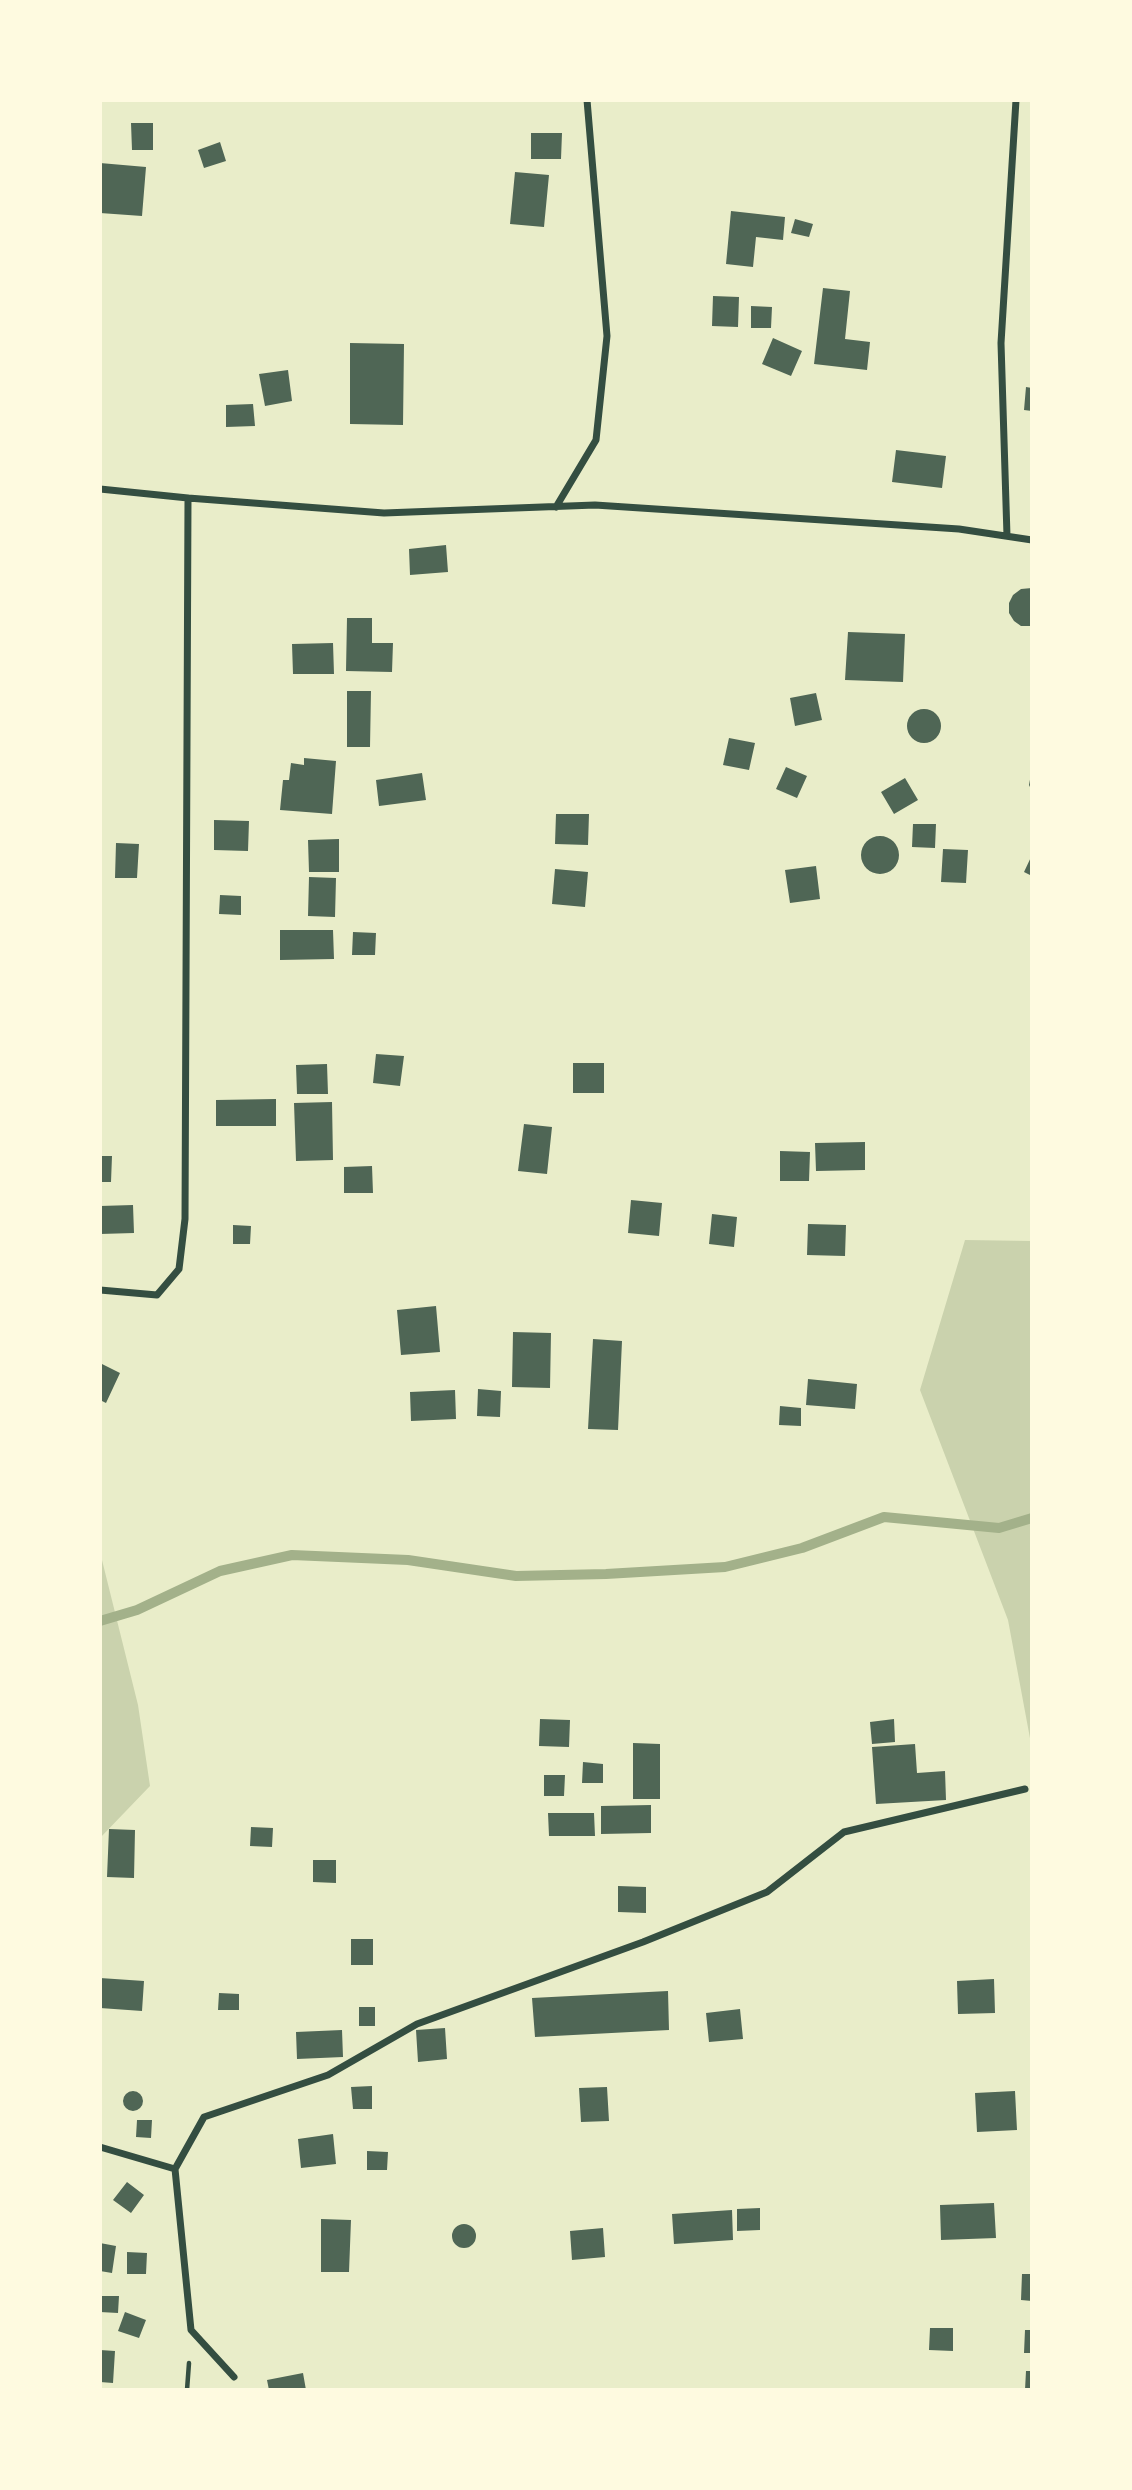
<!DOCTYPE html>
<html>
<head>
<meta charset="utf-8">
<style>
  body { margin:0 }
  #map { position:relative; width:1132px; height:2490px; overflow:hidden; background:#e9edc9; font-family:"Libre Baskerville",serif }
  canvas { display:block }
  .frame { position:absolute; inset:0; border:102px solid #fefae0; pointer-events:none }
</style>
</head>
<body>
<div id="map">
<canvas width="1132" height="2490"></canvas>
<div class="frame"></div>
</div>
<script>
const g = document.querySelector('canvas').getContext('2d');
g.lineJoin = 'round';
function fillPath(path, color) {
  g.fillStyle = color;
  g.fill(path, 'evenodd');
}
function strokePath(path, color, width, dash) {
  g.strokeStyle = color;
  g.lineWidth = width;
  g.lineCap = dash ? 'butt' : 'round';
  g.setLineDash(dash || []);
  g.stroke(path);
}
fillPath(new Path2D(`
  M965 1240 1032 1241V1749L1008 1620 920 1390Z
  M100 1552 138 1705 150 1786 100 1838Z`), '#cad2ad');
strokePath(new Path2D(`
  M100 1621 137 1610 220 1571 292 1555 408 1560 516 1576 606 1574 725 1567 802 1548 884 1517 999 1528 1032 1518`), '#a3b18a', 10);
fillPath(new Path2D(`
  M131 123H153V150H132Z
  M531 133H562L561 159H531Z
  M220 142 226 161 204 168 198 150Z
  M100 163 146 167 142 216 100 213Z
  M515 172 549 175 544 227 510 224Z
  M731 211 785 217 783 240 756 237 753 267 726 264Z
  M795 219 813 224 809 237 791 233Z
  M823 288 850 291 845 339 870 342 867 370 814 364Z
  M713 296 739 297 738 327 712 326Z
  M751 306 772 307 771 328H751Z
  M773 338 802 351 791 376 762 364Z
  M350 343 404 344 403 425 350 424Z
  M288 370 292 401 265 406 259 374Z
  M1026 387 1032 388V411L1024 410Z
  M253 404 255 426 226 427V405Z
  M896 450 946 456 942 488 892 482Z
  M446 545 448 572 410 575 409 549Z
  M1032 588V626H1021L1014 621 1009 613V603L1013 595 1021 589Z
  M347 618H372V643H393L392 672 346 671Z
  M848 632 905 634 903 682 845 680Z
  M333 643 334 674H293L292 644Z
  M347 691H371L370 747H347Z
  M816 693 822 720 795 726 790 698Z
  M907 726a17 17 0 1 1 34 0a17 17 0 1 1-34 0Z
  M729 738 755 743 749 770 723 765Z
  M304 758 336 761 332 814 280 810 283 780H289L291 763 304 765Z
  M786 767 807 776 797 798 776 789Z
  M1032 769V791L1029 785Z
  M422 773 426 800 379 806 376 780Z
  M905 778 918 800 894 814 881 792Z
  M556 814H589L588 845 555 844Z
  M214 820 249 821 248 851 214 850Z
  M913 824H936L935 848 912 847Z
  M861 855a19 19 0 1 1 38 0a19 19 0 1 1-38 0Z
  M339 839V872H309L308 840Z
  M116 843 139 844 137 878H115Z
  M943 849 968 850 966 883 941 882Z
  M1032 855V876L1024 872Z
  M816 866 820 899 790 903 785 870Z
  M555 869 588 872 585 907 552 904Z
  M309 877 336 878 335 917 308 916Z
  M220 895 241 896V915L219 914Z
  M280 930H333L334 959 280 960Z
  M353 932 376 933 375 955H352Z
  M376 1054 404 1056 400 1086 373 1083Z
  M573 1063H604V1093H573Z
  M327 1064 328 1094H297L296 1065Z
  M276 1099V1126H216V1100Z
  M332 1102 333 1160 296 1161 294 1103Z
  M524 1124 552 1127 547 1174 518 1171Z
  M865 1142V1170L816 1171 815 1143Z
  M780 1151 810 1152 809 1181H780Z
  M100 1156H112L111 1182H100Z
  M372 1166 373 1193H344V1167Z
  M631 1200 662 1203 659 1236 628 1233Z
  M133 1205 134 1233 100 1234V1206Z
  M712 1214 737 1217 734 1247 709 1244Z
  M808 1224 846 1225 845 1256 807 1255Z
  M233 1225 251 1226 250 1244H233Z
  M436 1306 440 1352 401 1355 397 1310Z
  M513 1332 551 1333 550 1388 512 1387Z
  M593 1339 622 1341 618 1430 588 1429Z
  M100 1363 120 1373 106 1403 100 1400Z
  M808 1379 857 1384 855 1409 806 1405Z
  M478 1389 501 1391 500 1417 477 1416Z
  M455 1390 456 1419 411 1421 410 1392Z
  M780 1406 801 1408V1426L779 1425Z
  M540 1719 570 1720 569 1747 539 1746Z
  M894 1719 895 1742 872 1744 870 1722Z
  M633 1743 660 1744V1799H633Z
  M915 1744 917 1773 945 1771 946 1800 876 1804 872 1747Z
  M583 1762 603 1764V1783H582Z
  M544 1775H565L564 1796H544Z
  M651 1805V1833L601 1834V1806Z
  M548 1813H594L595 1836H549Z
  M251 1827 273 1828 272 1847 250 1846Z
  M109 1829 135 1830 134 1878 107 1877Z
  M313 1860H336V1883L313 1882Z
  M618 1886 646 1887V1913L618 1912Z
  M351 1939H373V1965H351Z
  M100 1978 144 1981 142 2011 100 2008Z
  M994 1979 995 2013 958 2014 957 1981Z
  M668 1991 669 2030 535 2037 532 1998Z
  M219 1993 239 1994V2010H218Z
  M359 2007H375V2026H359Z
  M740 2009 743 2039 709 2042 706 2013Z
  M445 2028 447 2059 418 2062 416 2030Z
  M342 2030 343 2057 297 2059 296 2032Z
  M372 2086V2109H353L351 2087Z
  M607 2087 609 2121 581 2122 579 2088Z
  M123 2101a10 10 0 1 1 20 0a10 10 0 1 1-20 0Z
  M1015 2091 1017 2130 977 2132 975 2093Z
  M137 2120H152L151 2138 136 2137Z
  M333 2134 336 2164 301 2168 298 2139Z
  M367 2151 388 2152 387 2170H367Z
  M127 2182 144 2195 131 2213 113 2200Z
  M994 2203 996 2238 941 2240 940 2205Z
  M760 2208V2230L737 2231V2209Z
  M732 2210 733 2240 674 2244 672 2214Z
  M321 2219 351 2220 349 2272H321Z
  M452 2236a12 12 0 1 1 24 0a12 12 0 1 1-24 0Z
  M603 2228 605 2257 572 2260 570 2231Z
  M100 2243 116 2246 112 2273 100 2271Z
  M127 2252 147 2253 146 2274H127Z
  M1022 2274H1032V2301L1021 2300Z
  M100 2296H119L118 2313 100 2312Z
  M125 2312 146 2320 139 2338 118 2331Z
  M930 2328H953V2351L929 2350Z
  M1025 2330H1032V2353H1024Z
  M100 2350 115 2351 113 2383 100 2382Z
  M1026 2371H1032V2390H1025Z
  M303 2373 306 2390H269L267 2380Z`), '#4f6655');
strokePath(new Path2D(`
  M187 2390 189 2363`), '#344e41', 4.5);
strokePath(new Path2D(`
  M100 489 188 498 185 1219 179 1269 157 1295 100 1290
  M188 498 384 513 595 505 959 529 1032 540
  M556 507 596 440 607 336 587 100
  M1007 536 1001 343 1016 100
  M100 2147 175 2169 191 2330 234 2377
  M175 2169 204 2117 328 2075 417 2024 643 1942 767 1892 844 1832 1025 1789`), '#344e41', 7);
</script>
</body>
</html>
